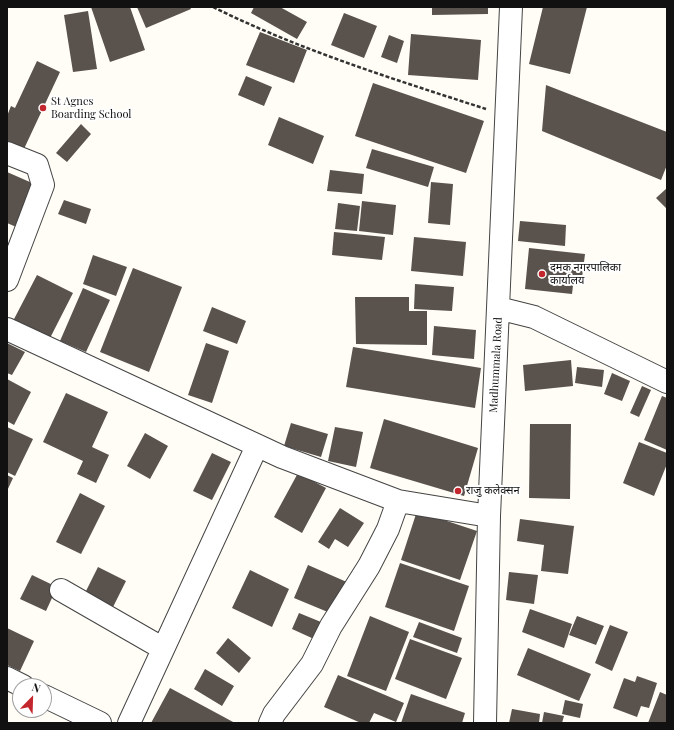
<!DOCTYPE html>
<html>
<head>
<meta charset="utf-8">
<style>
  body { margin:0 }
  #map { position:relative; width:674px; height:730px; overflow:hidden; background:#fffdf5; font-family:"Playfair Display",serif }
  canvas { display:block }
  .frame { position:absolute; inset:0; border:8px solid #111; pointer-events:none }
  .north { position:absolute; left:12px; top:678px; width:40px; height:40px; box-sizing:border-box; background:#fff; border:1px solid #a0a0a0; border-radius:50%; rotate:23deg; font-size:11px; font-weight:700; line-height:16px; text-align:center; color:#111 }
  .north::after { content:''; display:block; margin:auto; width:14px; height:18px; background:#c4262e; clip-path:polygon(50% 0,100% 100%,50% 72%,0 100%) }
</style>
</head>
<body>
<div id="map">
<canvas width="674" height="730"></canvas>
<div class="frame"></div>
<div class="north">N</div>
</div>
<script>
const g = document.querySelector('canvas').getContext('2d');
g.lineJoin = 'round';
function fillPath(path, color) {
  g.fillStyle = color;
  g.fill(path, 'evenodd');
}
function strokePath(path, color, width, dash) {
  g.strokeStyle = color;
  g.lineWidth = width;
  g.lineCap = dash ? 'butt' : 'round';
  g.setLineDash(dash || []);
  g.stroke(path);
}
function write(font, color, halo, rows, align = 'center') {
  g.font = font + ' "Playfair Display","Noto Sans Devanagari",serif';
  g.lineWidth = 4;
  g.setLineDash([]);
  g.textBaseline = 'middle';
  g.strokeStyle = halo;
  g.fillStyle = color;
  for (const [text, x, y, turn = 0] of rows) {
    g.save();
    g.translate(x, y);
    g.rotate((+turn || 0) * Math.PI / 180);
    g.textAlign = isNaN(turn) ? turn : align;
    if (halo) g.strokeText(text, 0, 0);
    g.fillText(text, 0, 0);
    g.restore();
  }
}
fillPath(new Path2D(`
  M91 7H130L145 50 110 62Z
  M137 7H190L191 9 146 28Z
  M254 7H280L307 22 297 39 251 13Z
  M432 7H488V14L432 15Z
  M543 7H587L570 74 529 64Z
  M88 11 97 69 73 72 64 15Z
  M344 13 377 26 364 58 331 45Z
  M260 32 307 50 294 83 246 65Z
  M411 34 481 40 478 80 408 75Z
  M389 35 404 41 397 63 381 57Z
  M37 61 60 72 23 151 7 144V116L11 106 15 108Z
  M246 76 272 87 264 106 238 95Z
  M373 83 484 121 466 173 355 136Z
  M546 85 667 132V165L661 180 542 131Z
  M279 117 324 136 313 164 268 145Z
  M81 124 91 134 67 162 56 153Z
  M372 149 434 167 428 187 366 168Z
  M330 170 364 174 362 194 327 191Z
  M7 172 39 186 21 229 7 223Z
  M431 182 453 184 450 225 428 223Z
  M667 188V209L656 198Z
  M64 200 91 209 86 224 58 214Z
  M362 201 396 205 393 235 359 231Z
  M338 203 360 206 357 231 335 229Z
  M520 221 566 225 565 246 518 241Z
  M334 232 385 237 382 260 332 255Z
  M414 237 466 242 463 276 411 271Z
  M529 248 585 254 582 278 574 277 572 294 525 289Z
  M93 255 127 267 116 296 83 284Z
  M133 268 182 287 149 372 100 352Z
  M37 275 73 293 49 340 13 321Z
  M415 284 454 287 452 311 414 309Z
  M83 288 110 300 86 352 60 341Z
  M355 297H409V311H427V345L356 344Z
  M212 307 246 321 237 344 203 331Z
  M434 326 476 330 474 359 432 355Z
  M7 343 25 352 12 375 7 373Z
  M206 343 229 351 212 403 188 395Z
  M353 347 481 368 475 408 346 387Z
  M571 360 573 386 525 391 523 365Z
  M577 367 604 370 602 387 575 383Z
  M612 373 630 381 622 401 604 394Z
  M7 379 31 392 14 425 7 421Z
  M642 386 651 390 639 417 630 413Z
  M66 393 108 412 92 447 109 455 96 483 77 474 83 461 43 442Z
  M662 396 667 398V450L644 440Z
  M384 419 478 448 464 496 370 468Z
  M291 423 328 434 321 457 284 446Z
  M530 424H571L570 499 529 498Z
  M7 427 33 439 15 476 7 472Z
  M335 427 363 432 356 467 328 461Z
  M145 433 168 446 150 479 127 466Z
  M639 442 667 453V464L654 496 623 483Z
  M212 453 231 462 212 500 193 491Z
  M298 473 326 488 302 533 274 517Z
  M7 475 13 478 7 491Z
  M80 493 105 506 81 554 56 542Z
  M340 508 364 523 348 547 335 539 329 549 318 542Z
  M417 511 477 531 460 580 401 560Z
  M520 519 574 526 568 574 541 571 544 545 517 541Z
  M400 563 469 586 454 631 385 607Z
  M308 565 349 583 335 615 294 598Z
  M98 567 126 581 111 611 83 597Z
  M250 570 289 589 272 627 232 608Z
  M509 572 538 575 534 604 506 600Z
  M32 575 57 587 46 611 20 599Z
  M530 609 572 624 564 648 522 632Z
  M299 613 321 622 314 639 292 629Z
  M370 616 409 632 386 691 347 676Z
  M577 616 604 626 596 645 569 635Z
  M419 622 462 638 457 653 413 637Z
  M610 625 628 632 612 671 595 663Z
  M7 628 34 641 20 671 7 665Z
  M228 638 251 658 239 673 216 653Z
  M410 639 462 658 446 699 395 679Z
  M528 648 591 674 579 701 517 675Z
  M205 669 234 686 222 706 194 689Z
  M338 675 404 703 396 722 374 713 369 723H361L324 707Z
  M637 676 657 683 649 708 641 706 637 717 613 708 624 678 635 682Z
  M170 688 235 723H151Z
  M660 692 667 695V723H648Z
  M411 694 465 713 462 723H401Z
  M565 700 583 704 580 718 562 714Z
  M512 709 540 714 539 723H509Z
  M544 712 564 716 562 723H542Z`), '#5a524d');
const minor = new Path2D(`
  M7 153 37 165 43 185 7 280
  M498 308 534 317 667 382
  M7 329 282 457 398 501 489 516
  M61 590 162 648
  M7 678 23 686
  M44 696 100 723
  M129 723 257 446
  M270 723 274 714 312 664 331 626 369 566 388 529 398 501
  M485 723 489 516 511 7`);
strokePath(minor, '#444', 24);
strokePath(new Path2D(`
  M213 7C300 50 393 79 486 109`), '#333', 2.5, [4, 2]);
strokePath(minor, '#fff', 22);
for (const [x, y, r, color] of [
  [43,108,4,"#c4262e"],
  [542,274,4,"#c4262e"],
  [458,491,4,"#c4262e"]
]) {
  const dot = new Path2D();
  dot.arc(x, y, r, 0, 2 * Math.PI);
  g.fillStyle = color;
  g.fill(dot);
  strokePath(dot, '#fff', 1.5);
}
write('11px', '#111', '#fff', [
  ["St Agnes",51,102],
  ["Boarding School",51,115],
  ["दमक नगरपालिका",550,268],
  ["कार्यालय",550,281],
  ["राजु कलेक्सन",466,491]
], 'left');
write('11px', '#111', '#fff', [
  ["Madhummala Road",496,365,-87]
]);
</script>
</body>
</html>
